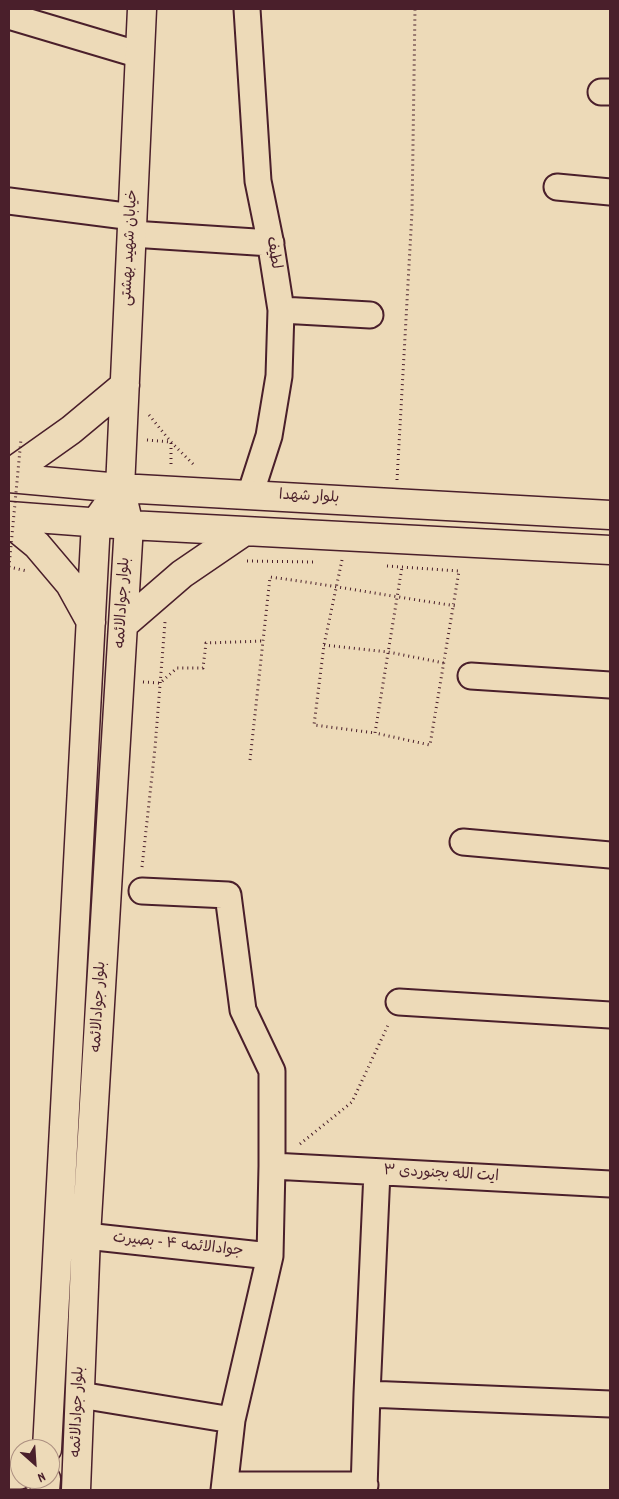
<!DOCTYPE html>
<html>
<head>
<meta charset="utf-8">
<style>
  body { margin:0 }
  #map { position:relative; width:619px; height:1499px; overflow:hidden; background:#eddab8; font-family:Dekko,sans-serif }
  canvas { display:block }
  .frame { position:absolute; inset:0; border:10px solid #4a1f2b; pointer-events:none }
  .north { position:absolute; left:10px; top:1439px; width:50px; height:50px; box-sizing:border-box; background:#eddab8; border:1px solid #ac8f80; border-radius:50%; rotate:154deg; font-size:14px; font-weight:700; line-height:20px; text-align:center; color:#4a1f2b }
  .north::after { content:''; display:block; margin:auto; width:18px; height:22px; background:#4a1f2b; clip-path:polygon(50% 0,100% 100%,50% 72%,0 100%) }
</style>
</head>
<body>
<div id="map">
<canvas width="619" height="1499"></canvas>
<div class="frame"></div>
<div class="north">N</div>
</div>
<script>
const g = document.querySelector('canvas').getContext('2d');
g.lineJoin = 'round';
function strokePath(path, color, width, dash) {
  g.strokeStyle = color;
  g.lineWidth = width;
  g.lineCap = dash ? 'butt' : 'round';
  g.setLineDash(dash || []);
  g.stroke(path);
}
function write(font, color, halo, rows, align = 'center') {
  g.font = font + ' Dekko,"Playpen Sans Arabic",sans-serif';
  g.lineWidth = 4;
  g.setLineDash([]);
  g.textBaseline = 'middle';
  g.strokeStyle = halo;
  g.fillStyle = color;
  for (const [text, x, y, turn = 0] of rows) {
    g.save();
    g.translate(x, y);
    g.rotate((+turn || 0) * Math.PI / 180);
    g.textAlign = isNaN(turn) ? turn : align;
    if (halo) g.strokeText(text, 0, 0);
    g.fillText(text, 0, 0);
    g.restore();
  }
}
const street = new Path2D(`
  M247 9 258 181 270 240 281 310 279 376 269 436 250 495
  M9 16 140 55
  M601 92H610
  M557 187 610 192
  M9 201 133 217
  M132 234 271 243
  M281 310 370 315
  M471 676 610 685
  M463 842 610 855
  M142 891 228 895 243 1010 272 1071V1166L270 1256 232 1420 224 1490
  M399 1002 610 1015
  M272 1166 610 1184
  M86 1236 270 1256
  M367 1394 610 1404
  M80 1395 232 1420
  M9 1476H20
  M225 1485H365
  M364 1490 367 1394 377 1172`);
const secondary = new Path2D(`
  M9 474 71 430 125 385
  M9 478 120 488 610 515
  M120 488 142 9
  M9 516 129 525 610 550
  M9 522 37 545 70 584 91 622
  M123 625 182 574 245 531
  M47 1449 96 522 120 488 129 525 86 1236 76 1490
  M45 1490 46 1479`);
strokePath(street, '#4a1f2b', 29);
strokePath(secondary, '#4a1f2b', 31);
strokePath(new Path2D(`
  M149 415 171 442 195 466
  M147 440 171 442V465
  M397 480 412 212 415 9
  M342 560 324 645 314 725 375 733
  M247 561 313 562
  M387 566 459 571 430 745 375 733 402 567
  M9 567 27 571
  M324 645 388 652 444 663
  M143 682 160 683 177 668H203L206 643 263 641
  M250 760 270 577C332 585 394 597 457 606
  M142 867 155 748 165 622
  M300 1144 352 1102 389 1023`), '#4a1f2b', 3, [1, 4]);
strokePath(street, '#eddab8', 25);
strokePath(secondary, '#eddab8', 28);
strokePath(new Path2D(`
  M9 567 21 439`), '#4a1f2b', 3, [1, 4]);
write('15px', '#4a1f2b', '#eddab8', [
  ["خیابان شهید بهشتی",131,248,-87],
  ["لطیف",272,253,81],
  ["بلوار شهدا",309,498,3],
  ["بلوار جوادالائمه",124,603,-87],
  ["بلوار جوادالائمه",100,1007,-87],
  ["ایت الله بجنوردی ۳",441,1175,3],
  ["جوادالائمه ۴ - بصیرت",178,1246,6],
  ["بلوار جوادالائمه",79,1412,-88]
]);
</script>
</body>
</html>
